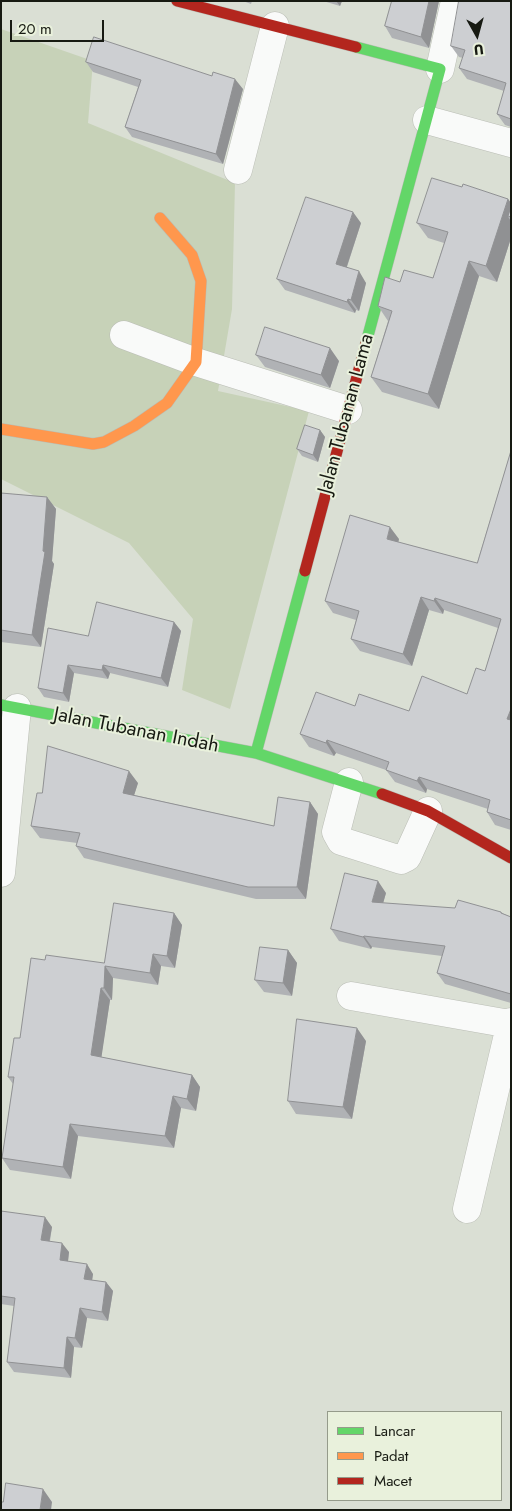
<!DOCTYPE html>
<html>
<head>
<meta charset="utf-8">
<style>
  body { margin:0 }
  #map { position:relative; width:512px; height:1511px; overflow:hidden; background:#dadfd4; font-family:Jost,sans-serif }
  canvas { display:block }
  .frame { position:absolute; inset:0; border:2px solid #171a12; pointer-events:none }
  .legend { position:absolute; left:327px; top:1411px; width:175px; height:90px; box-sizing:border-box; background:#e9f1dc; border:1px solid #959b8b; margin:0; padding:6px 9px; list-style:none; font-size:15px; color:#171a12 }
  .legend li { display:flex; align-items:center; gap:10px; height:25px }
  .legend b { width:25px; border:1px solid #959b8b }
  .north { position:absolute; left:452px; top:10px; width:50px; height:50px; -webkit-text-stroke:4px #e9f1dc; paint-order:stroke; rotate:173deg; font-size:14px; font-weight:700; line-height:20px; text-align:center; color:#171a12 }
  .north::after { content:''; display:block; margin:auto; width:18px; height:22px; background:#171a12; clip-path:polygon(50% 0,100% 100%,50% 72%,0 100%) }
  .scale { position:absolute; left:10px; top:20px; width:94px; height:22px; box-sizing:border-box; border:2px solid #171a12; border-top:0; padding-left:6px; font-size:15px; line-height:18px; white-space:nowrap; color:#171a12; -webkit-text-stroke:4px #e9f1dc; paint-order:stroke }
</style>
</head>
<body>
<div id="map">
<canvas width="512" height="1511"></canvas>
<div class="frame"></div>
<ul class="legend">
<li><b style="height:6px;background:#63d668"></b>Lancar</li>
<li><b style="height:6px;background:#ff974d"></b>Padat</li>
<li><b style="height:6px;background:#b3261e"></b>Macet</li>
</ul>
<div class="north">U</div>
<div class="scale">20 m</div>
</div>
<script>
const g = document.querySelector('canvas').getContext('2d');
g.lineJoin = 'round';
function fillPath(path, color) {
  g.fillStyle = color;
  g.fill(path, 'evenodd');
}
function strokePath(path, color, width, dash) {
  g.strokeStyle = color;
  g.lineWidth = width;
  g.lineCap = dash ? 'butt' : 'round';
  g.setLineDash(dash || []);
  g.stroke(path);
}
function write(font, color, halo, rows, align = 'center') {
  g.font = font + ' Jost,sans-serif';
  g.lineWidth = 4;
  g.setLineDash([]);
  g.textBaseline = 'middle';
  g.strokeStyle = halo;
  g.fillStyle = color;
  for (const [text, x, y, turn = 0] of rows) {
    g.save();
    g.translate(x, y);
    g.rotate((+turn || 0) * Math.PI / 180);
    g.textAlign = isNaN(turn) ? turn : align;
    if (halo) g.strokeText(text, 0, 0);
    g.fillText(text, 0, 0);
    g.restore();
  }
}
fillPath(new Path2D(`
  M1 29 93 61 88 123 235 183 232 309 218 391 309 411 230 709 182 690 193 619 129 543 1 479Z`), '#c7d2b8');
const street = new Path2D(`
  M440 69 455 1
  M427 120 511 143
  M238 170 275 26
  M124 335 196 362 348 410
  M349 782 336 832 341 841 401 860 407 857 428 811
  M1 873 17 708
  M351 996 510 1024
  M467 1209 511 1022`);
const fast = new Path2D(`
  M356 47 440 69 366 343
  M1 705 256 753 382 794
  M256 753 305 571`);
const slow = new Path2D(`
  M1 429 93 444 104 442 134 426 167 403 196 362 201 281 192 255 160 218`);
const jam = new Path2D(`
  M177 1 356 47
  M305 571 366 343
  M382 794 428 811 511 858`);
strokePath(street, '#babdb5', 29);
strokePath(fast, '#babdb5', 12);
strokePath(slow, '#babdb5', 12);
strokePath(jam, '#babdb5', 12);
strokePath(street, '#f9faf9', 28);
strokePath(fast, '#63d668', 11);
strokePath(slow, '#ff974d', 11);
strokePath(jam, '#b3261e', 11);
fillPath(new Path2D(`
  M243 1H252L251 4Z
  M323 1H342L340 6Z
  M392 1H439L429 48 392 38 385 26Z
  M511 1V127L505 125 497 114 504 91 467 79 459 68 463 58 459 57 451 46Z
  M86 62 212 76 243 89 223 164 132 137 125 127 138 87 93 72Z
  M462 187 508 199 511 203V238L497 282 479 276 439 409 382 392 371 377 388 321 378 306 400 282 433 278 444 243 428 238 417 223Z
  M361 223 347 267 366 283 359 311 356 310 355 313 285 290 277 279Z
  M256 355 339 361 330 388 265 367Z
  M320 430 325 437 318 462 302 456 297 449Z
  M511 451V830L495 825 487 812 488 809 427 789 426 793 395 782 386 770 336 753 334 756 309 747 300 734 355 706 409 711 467 694 485 671 498 628 444 610 443 614 429 610 412 666 360 651 351 639 356 620 333 613 325 601 399 539 398 542 477 563Z
  M1 493 47 497 56 509 52 561 54 564 41 647 1 642Z
  M174 622 181 631 168 687 110 673 108 679 74 673 69 702 44 697 38 688 88 636Z
  M138 783 134 795 274 826 310 802 318 814 306 899H256L84 858 76 846 77 843 40 838 31 826 42 793Z
  M386 893 383 903 501 912 504 914 511 917V1003L445 984 437 973 442 956 372 947 371 949 339 941 331 929Z
  M174 913 182 925 175 968 161 966 158 985 113 978 112 1000H110L101 1057 192 1075 200 1087 196 1111 181 1108 174 1148 78 1136 71 1179 10 1170 2 1158 13 1084 8 1077 20 1038 45 960 104 963Z
  M288 950 297 963 292 996 264 992 255 980Z
  M366 1041 352 1119 296 1114 288 1101Z
  M1 1211 52 1227 50 1241 69 1252 68 1261 93 1274 92 1280 106 1282 113 1291 108 1321 87 1318 82 1348 74 1347 71 1378 14 1372 7 1362 14 1306 1 1304Z`), '#b0b2b5');
fillPath(new Path2D(`
  M336 1H342L340 6Z
  M429 1H439L429 48 421 37Z
  M235 79 243 89 223 164 216 154Z
  M508 199 511 203V216L508 217 511 221V238L497 282 486 266Z
  M353 212 361 223 344 275 336 264Z
  M469 261 479 276 439 409 428 394Z
  M359 271 366 283 359 311 351 300Z
  M348 299 356 310 355 313 347 302Z
  M330 348 339 361 330 388 321 375Z
  M320 430 325 437 318 462 313 455Z
  M47 497 56 509 52 561 54 564 41 647 32 635 43 551Z
  M390 527 399 539 396 552 387 539Z
  M421 597 429 610 412 666 403 654Z
  M435 598 444 610 443 614 434 601Z
  M174 622 181 631 168 687 161 678Z
  M68 665 74 673 69 702 63 693Z
  M103 665 110 673 108 679 102 670Z
  M511 709V724L507 719Z
  M327 740 336 753 334 756 326 743Z
  M129 771 138 783 131 805 123 793Z
  M419 777 427 789 426 793 417 781Z
  M310 802 318 814 306 899 297 887Z
  M378 881 386 893 380 914 372 902Z
  M174 913 182 925 175 968 167 956Z
  M364 936 372 947 371 949 363 937Z
  M288 950 297 963 292 996 283 983Z
  M153 954 161 966 158 985 150 973Z
  M105 966 113 978 112 1000 104 988Z
  M101 988 110 1000 100 1067 91 1055Z
  M357 1028 366 1041 352 1119 343 1107Z
  M192 1075 200 1087 196 1111 187 1099Z
  M173 1096 181 1108 174 1148 165 1136Z
  M70 1124 78 1136 71 1179 63 1167Z
  M45 1217 52 1227 48 1249 41 1240Z
  M62 1243 69 1252 67 1270 60 1260Z
  M87 1264 93 1274 91 1288 84 1279Z
  M106 1282 113 1291 108 1321 102 1312Z
  M80 1308 87 1318 82 1348 75 1338Z
  M67 1337 74 1347 71 1378 64 1368Z
  M43 1489 52 1502 51 1510H40Z`), '#909193');
const building = new Path2D(`
  M392 1H429L421 37 385 26Z
  M459 1H511V119L497 114 506 83 459 68 465 50 451 46Z
  M94 37 212 76 213 72 235 79 216 154 125 127 141 80 86 62Z
  M432 178 462 187 463 184 508 199 486 266 469 261 428 394 371 377 392 311 378 306 385 277 400 282 404 270 433 278 448 232 417 223Z
  M306 197 353 212 336 264 359 271 351 300 348 299 347 302 277 279Z
  M511 207V216L508 217Z
  M265 327 330 348 321 375 256 355Z
  M305 425 320 430 313 455 297 449Z
  M511 451V709L507 719 511 720V820L487 812 490 800 419 777 417 781 386 770 389 762 327 740 326 743 300 734 316 692 355 706 359 694 409 711 422 676 467 694 476 668 485 671 501 619 435 598 434 601 421 597 403 654 351 639 359 611 325 601 350 515 390 527 387 539 477 563Z
  M1 493 47 497 43 551 45 552 32 635 1 630Z
  M97 602 174 622 161 678 103 665 102 670 68 665 63 693 38 688 48 628 88 636Z
  M48 746 129 771 123 793 274 826 278 797 310 802 297 887H248L76 846 80 833 31 826 37 793H42Z
  M345 873 378 881 372 902 455 908 458 900 501 912V913L511 917V994L437 973 445 946 364 936 363 937 331 929Z
  M114 903 174 913 167 956 153 954 150 973 105 966 104 988H101L91 1055 192 1075 187 1099 173 1096 165 1136 70 1124 63 1167 2 1158 14 1077H8L14 1038H20L31 958 45 960 46 955 104 963Z
  M260 947 288 950 283 983 255 980Z
  M297 1019 357 1028 343 1107 288 1101Z
  M1 1211 45 1217 41 1240 62 1243 60 1260 87 1264 84 1279 106 1282 102 1312 80 1308 75 1338 67 1337 64 1368 7 1362 15 1298 1 1296Z
  M6 1483 43 1489 40 1510H1V1502H3Z`);
fillPath(building, '#cdcfd2');
strokePath(building, '#909193', 1);
write('20px', '#171a12', '#e9f1dc', [
  ["Jalan Tubanan Lama",347,414,-75],
  ["Jalan Tubanan Indah",136,731,11]
]);
</script>
</body>
</html>
